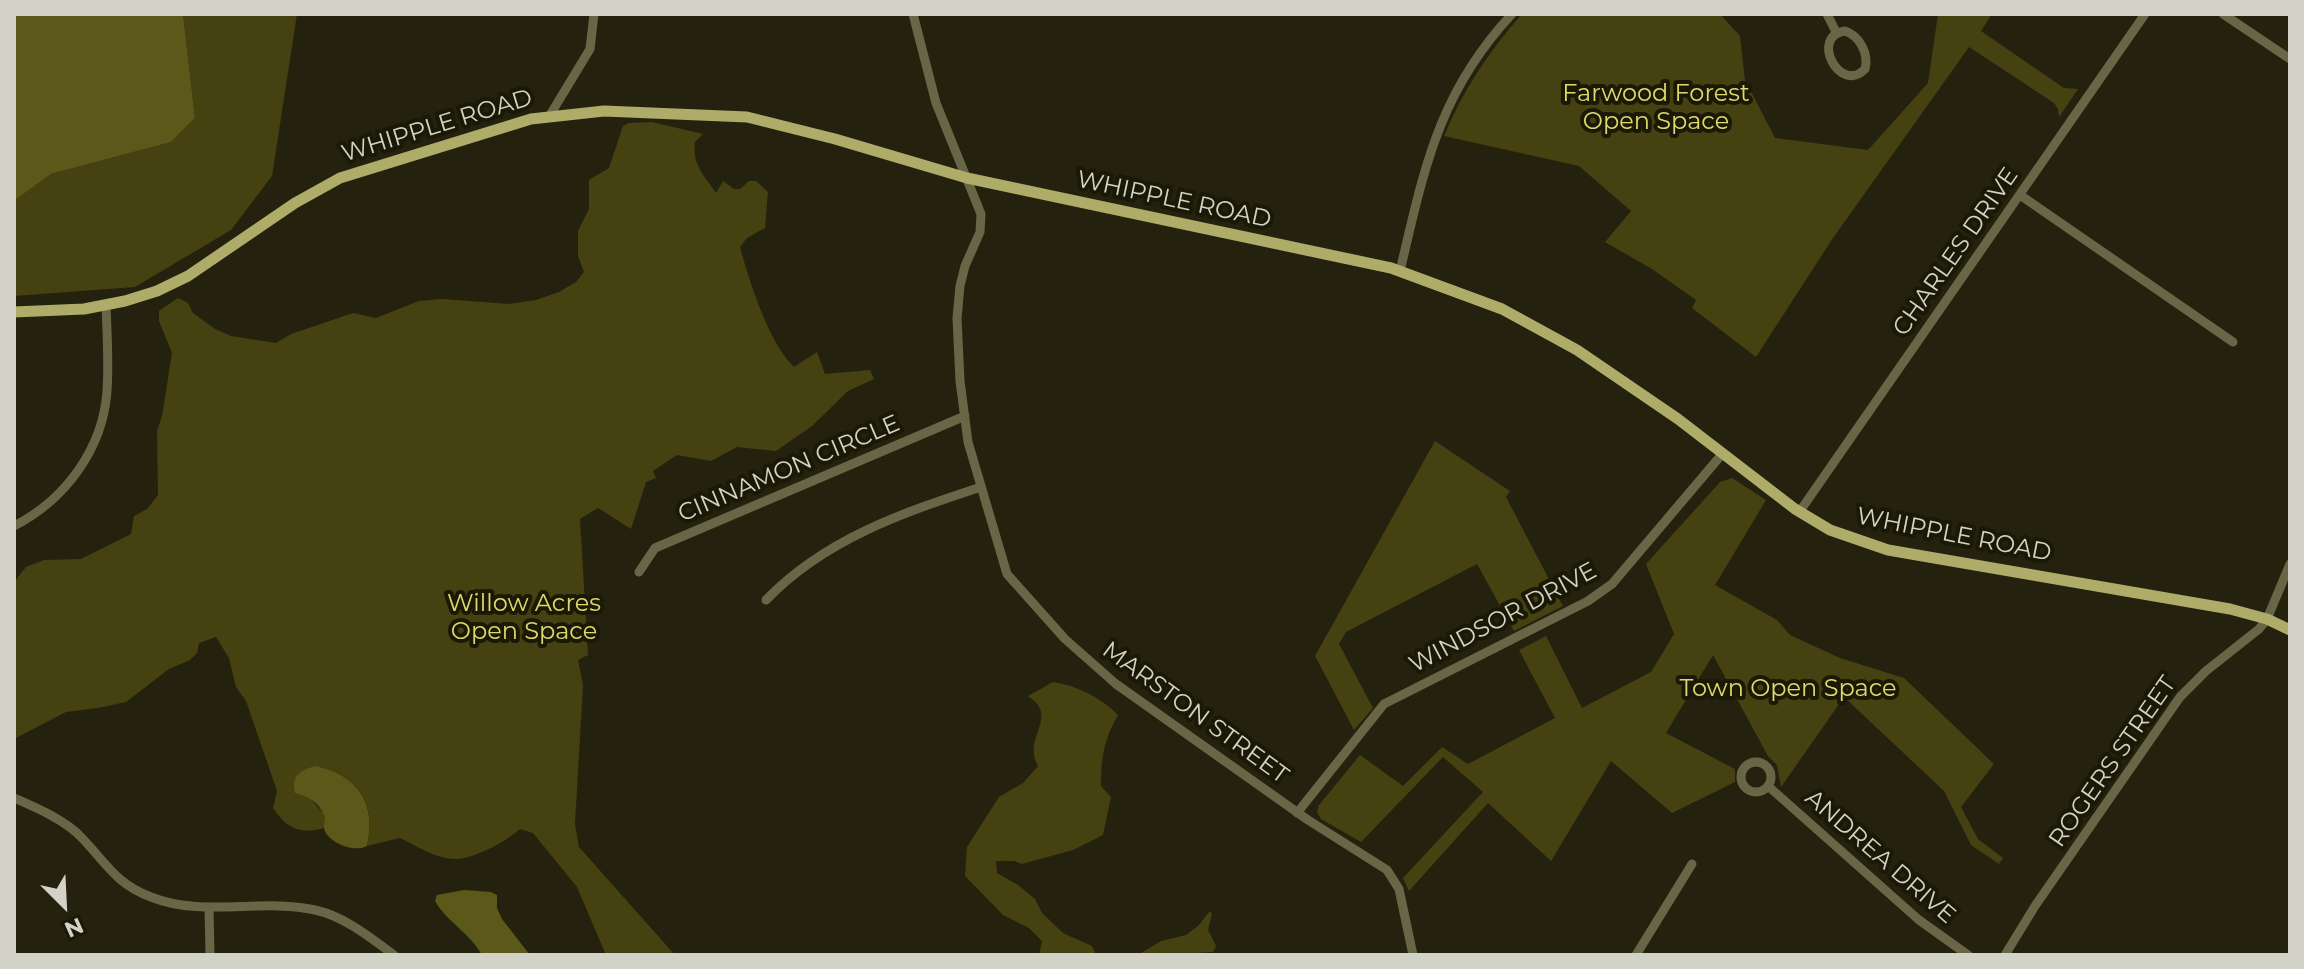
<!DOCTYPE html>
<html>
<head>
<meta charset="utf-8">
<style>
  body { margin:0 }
  #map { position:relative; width:2304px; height:969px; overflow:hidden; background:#24220e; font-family:Montserrat,sans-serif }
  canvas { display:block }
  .frame { position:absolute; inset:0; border:16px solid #d3d2c6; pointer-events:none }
  .north { position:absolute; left:24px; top:865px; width:80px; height:80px; -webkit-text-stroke:6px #1a1905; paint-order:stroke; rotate:156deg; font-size:22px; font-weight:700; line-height:32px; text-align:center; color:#d3d2c6 }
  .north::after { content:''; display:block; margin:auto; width:28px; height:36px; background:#d3d2c6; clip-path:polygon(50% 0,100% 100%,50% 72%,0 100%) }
</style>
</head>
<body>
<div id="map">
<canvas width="2304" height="969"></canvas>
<div class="frame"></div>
<div class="north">N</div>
</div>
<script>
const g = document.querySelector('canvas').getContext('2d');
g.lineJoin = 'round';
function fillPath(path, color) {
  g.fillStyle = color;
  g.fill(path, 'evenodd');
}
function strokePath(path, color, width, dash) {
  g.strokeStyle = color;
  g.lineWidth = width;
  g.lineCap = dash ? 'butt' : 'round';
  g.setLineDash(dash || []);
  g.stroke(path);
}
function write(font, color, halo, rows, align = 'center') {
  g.font = font + ' Montserrat,sans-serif';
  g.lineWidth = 8;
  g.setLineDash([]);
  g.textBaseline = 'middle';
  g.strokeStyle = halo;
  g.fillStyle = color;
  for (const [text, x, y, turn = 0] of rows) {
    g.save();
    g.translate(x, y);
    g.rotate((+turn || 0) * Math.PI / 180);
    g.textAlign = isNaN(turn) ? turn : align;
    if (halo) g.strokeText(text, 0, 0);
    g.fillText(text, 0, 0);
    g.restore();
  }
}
fillPath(new Path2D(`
  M183 14H297L272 176 231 230 135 287 14 296V201L51 174 171 142 195 118Z
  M1522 14H1720L1740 36 1745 80 1775 138 1868 150 1928 83 1938 14H1992L1981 31 2064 88 2078 89 2059 117 2058 109 2054 103 1969 47 1833 238 1756 357 1692 308 1696 300 1652 269 1605 242 1631 211 1579 166 1444 136C1463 90 1489 51 1522 14Z
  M652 122 703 134 695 142C692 165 704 175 716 193L723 181 734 189H740L749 181H756L768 192 765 228 747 238 740 247C749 281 769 343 794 367L817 352 825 374 870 370 874 379 848 391 812 426 776 451 737 447 711 461 677 455 653 471 656 478 646 482 631 529 598 508 580 519 588 655 578 660 583 685 575 824 579 847 675 955H606L577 887 533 833 520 829C507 841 472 860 455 859 436 859 417 846 400 838L367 846C377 804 359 774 315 766L306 794 325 815 324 828C300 835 286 828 273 808L277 791 265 756 246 701 236 687 229 658 216 637 199 643 197 653 190 660 169 669 126 702 98 708 66 712 14 739V582L26 567 44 560 81 559 131 534 134 516 147 509 158 495 157 431 162 416 172 353 159 321V311L178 298 188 303 193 313 215 329 231 336 276 343 291 334 353 313 376 318 419 301 442 299 509 304 536 300 559 292 576 282 584 272 578 256V231L589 209V180L609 168 623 126 629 123Z
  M1435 441 1510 491 1506 497 1563 606 1514 631 1477 564 1346 632 1339 644 1373 708 1354 730 1315 656Z
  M1732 478 1766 500 1715 585 1777 620 1790 635 1840 658 1904 678 1994 764 1961 807 1978 839 2003 858 1999 864 1971 845 1944 791 1844 697 1781 787 1777 765 1768 756 1713 655 1666 733 1735 769V782L1672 813 1611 761 1551 861 1488 803 1409 891 1403 878 1483 792 1443 757 1361 842 1321 819 1317 812 1319 805 1360 755 1403 786 1442 747 1468 764 1555 718 1519 650 1546 636 1582 708 1651 672 1674 634 1646 564 1720 482Z
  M1053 682C1078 686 1100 697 1118 715 1104 739 1101 759 1101 786L1111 797 1103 835 1073 850 1022 864 1014 861H996L997 873 1018 885 1035 899 1042 913 1063 933 1092 946 1096 955H1039L1042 941 1029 928 1003 915 965 876 967 847 999 797 1023 783 1038 766C1036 762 1034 758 1034 754 1031 732 1056 714 1028 696Z
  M1210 911 1212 914 1208 930 1216 946 1213 952 1194 953 1192 955H1138L1161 941 1186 935 1198 926Z`), '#454111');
fillPath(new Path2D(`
  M14 14H183L195 118 171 142 51 174 14 201Z
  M315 766C358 774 377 804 367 846 355 853 327 843 324 828 323 824 326 819 324 815 318 801 307 796 295 793 291 775 300 771 315 766Z
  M464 890 491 892 497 895V908L502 919 530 955H482C470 933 447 922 435 901L437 895Z`), '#5c581a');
strokePath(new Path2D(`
  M913 14 936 103 981 214 980 232 965 266 960 286 957 318 960 381 968 442 1007 574 1065 639 1116 684 1308 820 1387 870 1399 889 1413 955
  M1827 14 1836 32
  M2223 14 2290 59
  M1845 31C1860 36 1869 54 1865 69 1840 95 1809 36 1845 31Z
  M550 115 590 49 594 14
  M2020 195 2233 342
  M1400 271C1424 170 1438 93 1512 14
  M1800 511 2145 14
  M14 526C65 500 103 449 107 391 109 362 107 333 106 305
  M639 572 655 548 965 416
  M766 600C825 539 902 513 981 487
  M1741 777a15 15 0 1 1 30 0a15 15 0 1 1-30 0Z
  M1768 786 1919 920 1968 955
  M14 798C37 808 65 820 82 838 106 863 116 884 151 897 203 918 261 898 315 910 344 916 371 938 394 955
  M1297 813 1384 704 1588 601 1612 584 1723 453
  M209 907 210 955
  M1636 955 1692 864
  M2005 955 2035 906 2180 697 2206 671 2259 629 2267 619 2290 564`), '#686647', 9);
strokePath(new Path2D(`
  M14 312 84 309 125 301 157 291 188 276 295 203 340 178 531 119 604 111 747 117 835 139 967 178 1391 268 1502 309 1577 350 1678 419 1795 509 1830 530 1888 550 2230 609 2267 619 2290 630`), '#afab69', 11);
write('24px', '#e0d86b', '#1a1905', [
  ["Farwood Forest",1656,94],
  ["Open Space",1656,122],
  ["Willow Acres",524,604],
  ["Open Space",524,632],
  ["Town Open Space",1788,689]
]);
write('24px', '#d3d2c6', '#1a1905', [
  ["WHIPPLE ROAD",437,126,-17],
  ["WHIPPLE ROAD",1174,200,12],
  ["CHARLES DRIVE",1956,252,-55],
  ["CINNAMON CIRCLE",789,469,-23],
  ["WHIPPLE ROAD",1954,535,11],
  ["WINDSOR DRIVE",1503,618,-28],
  ["MARSTON STREET",1195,713,36],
  ["ROGERS STREET",2113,762,-55],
  ["ANDREA DRIVE",1880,857,41]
]);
</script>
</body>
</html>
